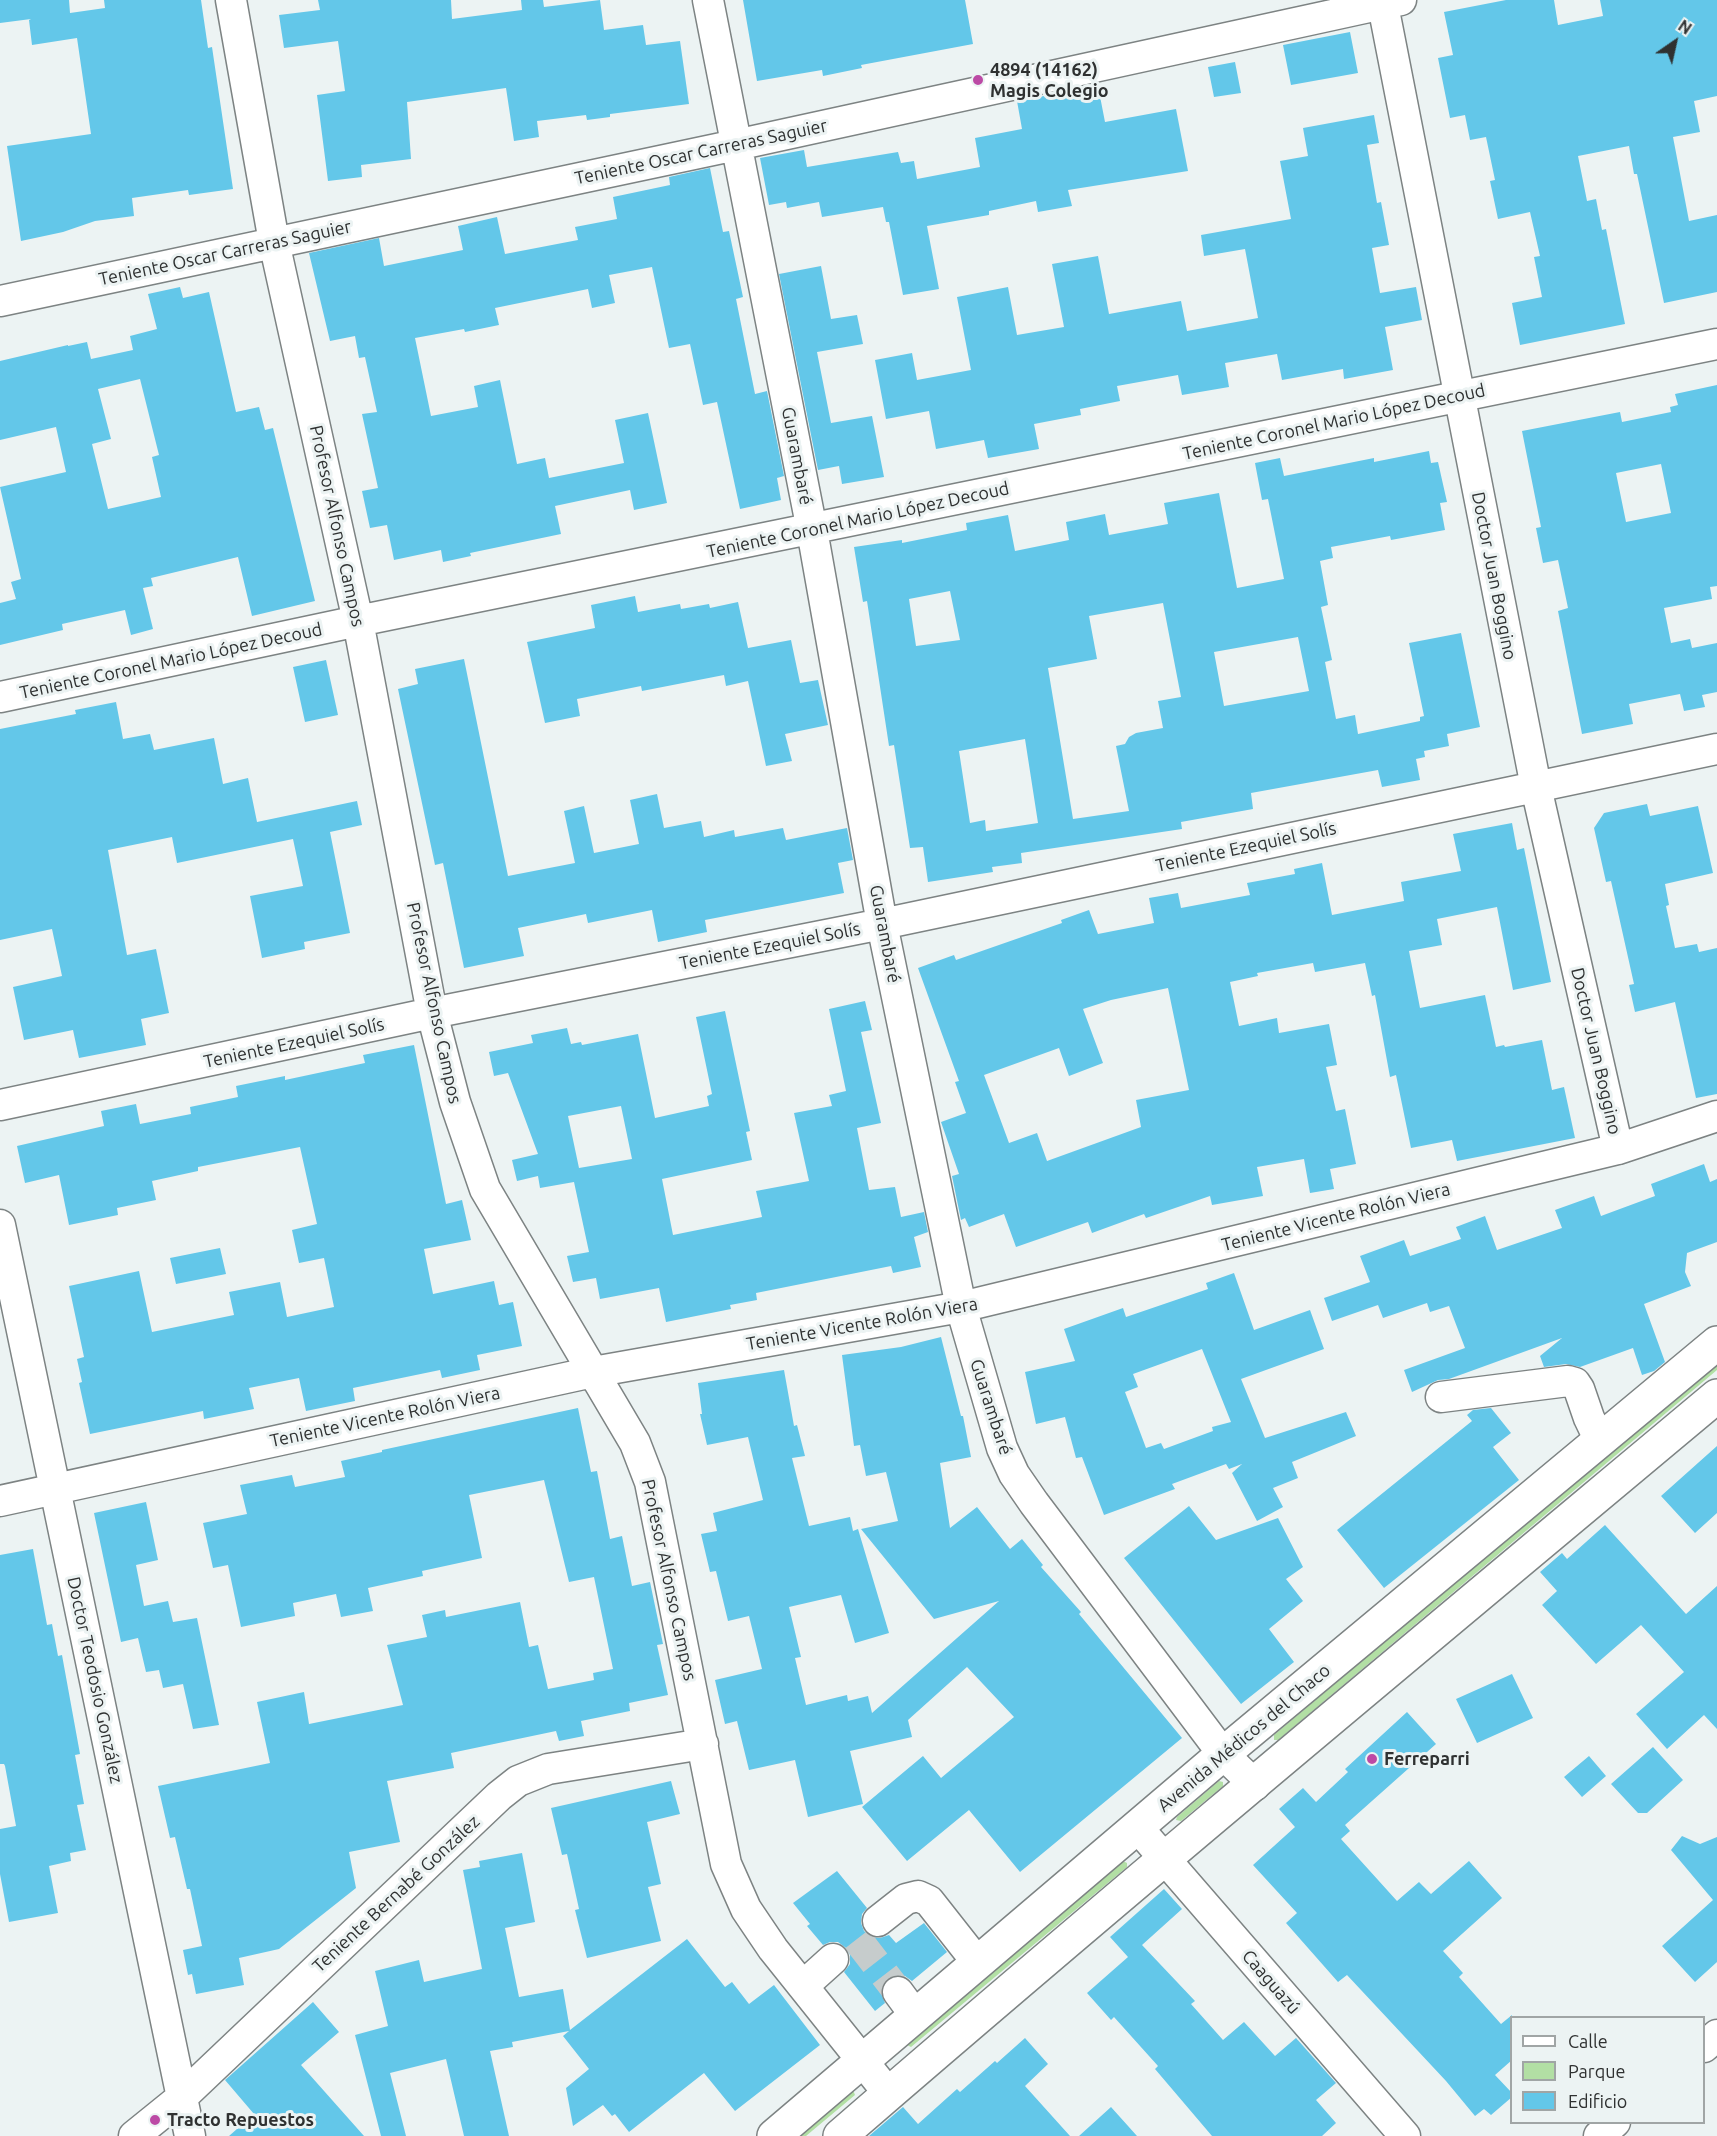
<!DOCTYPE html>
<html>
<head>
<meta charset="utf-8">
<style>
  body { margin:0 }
  #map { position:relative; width:1717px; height:2136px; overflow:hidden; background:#ecf3f3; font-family:Ubuntu,sans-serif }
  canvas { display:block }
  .legend { position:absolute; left:1510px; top:2016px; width:195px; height:108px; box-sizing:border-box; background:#ecf3f3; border:2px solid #a0a5a5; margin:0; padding:8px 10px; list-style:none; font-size:18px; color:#2f3131 }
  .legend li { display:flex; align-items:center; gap:12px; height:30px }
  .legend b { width:30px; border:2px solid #a0a5a5 }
  .north { position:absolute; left:1645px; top:12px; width:60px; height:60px; -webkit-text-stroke:4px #ecf3f3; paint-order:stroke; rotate:34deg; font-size:16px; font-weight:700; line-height:24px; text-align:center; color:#2f3131 }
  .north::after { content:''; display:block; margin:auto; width:21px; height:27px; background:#2f3131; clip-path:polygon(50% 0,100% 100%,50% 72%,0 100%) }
</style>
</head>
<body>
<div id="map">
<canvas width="1717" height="2136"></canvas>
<ul class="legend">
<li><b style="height:8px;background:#fff"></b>Calle</li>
<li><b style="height:16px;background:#b2dfa4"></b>Parque</li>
<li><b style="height:16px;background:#63c7e9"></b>Edificio</li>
</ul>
<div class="north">N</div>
</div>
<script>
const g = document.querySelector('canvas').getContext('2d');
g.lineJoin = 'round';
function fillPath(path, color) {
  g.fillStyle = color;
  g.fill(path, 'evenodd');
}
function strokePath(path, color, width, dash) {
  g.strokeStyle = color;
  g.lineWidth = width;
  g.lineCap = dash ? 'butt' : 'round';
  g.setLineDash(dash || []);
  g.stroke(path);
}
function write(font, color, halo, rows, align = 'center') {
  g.font = font + ' Ubuntu,sans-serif';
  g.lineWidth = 6;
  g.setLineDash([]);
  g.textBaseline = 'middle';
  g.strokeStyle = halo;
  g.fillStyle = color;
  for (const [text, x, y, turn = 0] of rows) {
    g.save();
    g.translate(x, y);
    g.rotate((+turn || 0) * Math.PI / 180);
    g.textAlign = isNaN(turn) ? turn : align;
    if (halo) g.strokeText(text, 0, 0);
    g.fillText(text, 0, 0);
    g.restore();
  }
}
fillPath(new Path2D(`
  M1717 1362V1370L1278 1740H1274V1735Z
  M1219 1781 1223 1782V1786L1181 1821 1176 1820 1177 1817Z
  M1123 1861 1127 1863V1867L911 2047 907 2045V2043Z
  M853 2090 855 2095 806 2136H796Z`), '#b2dfa4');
fillPath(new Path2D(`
  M0 0H69L70 13 105 8 104 0H201L208 48 212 47 233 189 189 195 188 190 132 198 134 216 95 221 63 232 21 241 7 146 91 134 77 38 32 45 29 20 31 19 0 23Z
  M318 0H451L452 19 522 10 521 0H543L544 7 600 0 604 30 643 25 646 45 680 41 689 104 610 114V117L587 120 586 115 537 121 539 137 514 141 506 88 407 102 411 159 361 165 362 177 328 181 317 95 345 91 338 41 284 48 279 15 320 10Z
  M743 0H965L973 44 861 65 862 68 823 76 822 70 757 81Z
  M1506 0H1554L1558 25 1603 16 1600 0H1717V96L1694 101 1700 132 1673 137 1689 221 1717 215V292L1664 303 1637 174H1634L1629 146 1578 156 1587 201 1596 199 1602 230 1606 229 1625 324 1520 345 1512 303 1542 297 1534 257 1540 256 1530 212 1498 219 1490 181 1495 180 1486 137 1470 140 1465 115 1450 118 1438 58 1453 55 1444 12Z
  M1350 32 1358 73 1291 85 1283 45Z
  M1235 62 1241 93 1214 97 1208 67Z
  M1098 86 1105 122 1176 109 1188 171 1068 190 1072 206 1038 212 1036 201 989 211V215L927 226 939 289 903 295 889 222H886L883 207 822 217 819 202 787 208 786 202 769 205 760 158 804 150 807 167 898 152 901 163 914 161 917 179 980 167 975 138 1022 129 1017 101Z
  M1374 115 1379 143 1367 145 1377 203 1381 202 1389 245 1372 248 1380 293 1416 287 1422 320 1385 327 1393 370 1344 379 1343 369 1282 380 1277 354 1225 363 1229 387 1182 395 1178 375 1117 386 1120 401 1080 409 1081 415 1034 424 1039 449 988 458 984 440 936 449 929 411 886 419 875 360 912 353 917 380 971 370 957 297 1008 287 1017 335 1064 327 1052 264 1098 256 1109 314 1181 301 1187 331 1258 318 1245 249 1204 256 1201 235 1291 219 1280 161 1308 156 1303 128Z
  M710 168 723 232 729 231 743 297 736 299 755 394 767 391 784 476 777 478 781 500 740 509 717 402 703 405 690 344 669 348 652 267 609 275 615 303 592 308 588 289 495 308 499 325 465 332 464 329 415 338 431 416 478 407 474 386 500 380 517 464 545 458 549 478 624 463 615 420 648 413 667 503 634 510 630 490 555 506 561 534 470 553 471 556 443 562 441 550 394 560 387 525 370 528 362 491 378 488 362 414 377 412 365 357 359 358 355 336 330 341 309 253 379 238 384 266 463 250 458 226 497 217 505 254 578 240 575 227 617 219 613 197 670 185 669 177Z
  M821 266 831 319 857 315 863 344 817 352 831 423 872 416 884 477 842 484 839 466 818 470 779 274Z
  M180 287 183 298 209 292 236 412 259 407 265 430 273 428 315 601 252 616 238 557 151 578 153 586 143 588 153 629 131 635 125 610 62 624 63 630 0 645V603L16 599 11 582 21 579 0 487 66 472 56 427 0 440V361L68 345V346L87 342 91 359 133 350 130 336 157 329 148 294ZM140 379 159 455 152 457 161 497 108 509 92 444 111 439 98 389Z
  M1717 385V586L1710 587 1712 599 1664 608 1671 643 1690 639 1692 648 1717 643V692L1702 695 1705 707 1684 711 1680 694 1629 704 1633 724 1582 734 1558 611 1568 608 1558 560 1543 563 1536 528 1541 527 1522 431 1620 412 1622 422 1671 412 1670 407 1678 405 1675 394ZM1661 464 1671 513 1626 522 1616 473Z
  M1429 451 1431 463 1438 462 1447 502 1440 503 1445 530 1391 540 1390 536 1331 547 1333 558 1320 561 1328 605 1321 607 1332 660 1325 662 1336 719 1355 715 1358 734 1420 721V717L1424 716 1409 643 1461 633 1480 727 1447 734 1449 746 1424 751 1425 757 1416 759 1420 780 1382 787 1378 770 1251 793 1253 809 1181 822 1182 829 1021 853 1022 863 992 867 993 872 928 882 923 847 910 848 894 745 889 746 867 601 863 602 854 547 902 540V543L967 530 966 523 1008 515 1015 551 1069 540 1066 522 1105 514 1109 535 1168 524 1164 503 1219 493 1237 588 1284 579 1268 499 1262 500 1255 463 1280 458 1284 476 1374 458V462ZM950 591 960 640 916 646 909 599ZM1163 603 1181 697 1158 701 1163 728 1136 733 1129 737 1125 744 1116 746 1129 811 1073 819 1048 668 1097 659 1089 616ZM1298 637 1309 691 1224 706 1214 652ZM1025 739 1038 823 986 831 985 820 970 823 959 751Z
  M635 596 638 612 680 604 681 609 709 604 710 608 738 602 748 648 791 640 800 683 818 680 828 725 785 734 792 761 766 766 748 681 726 686 724 675 642 691 641 686 577 699 580 716 545 723 527 642 595 628 591 605Z
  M464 659 508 876 575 863 564 811 584 806 594 853 639 844 630 800 657 794 664 828 701 821 704 837 734 830 735 837 783 828 786 840 847 828 853 860 838 863 844 893 705 920 707 932 658 942 652 910 588 923 586 914 518 928 524 956 464 968 443 863 435 865 398 689 418 684 415 669Z
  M326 660 338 715 305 722 293 667Z
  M116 702 123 739 150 734 154 750 214 738 223 784 248 778 257 822 357 801 362 825 330 832 350 933 304 942 305 949 262 958 250 896 303 886 293 839 177 863 172 837 108 850 127 955 156 949 169 1013 141 1019 146 1045 79 1058 73 1030 24 1040 13 987 62 976 52 929 0 940V729L76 714 75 710Z
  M1647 804 1650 816 1698 806 1713 873 1665 884 1669 905 1666 906 1675 948 1697 944 1699 952 1717 948V1094L1696 1098 1675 1002 1635 1012 1629 985 1634 984 1611 881 1606 882 1594 828 1604 813Z
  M1512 823 1517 850 1524 848 1551 982 1513 990 1497 907 1437 919 1442 945 1409 951 1420 1008 1485 995 1496 1047 1504 1045 1505 1047 1542 1040 1552 1090 1564 1087 1575 1138 1457 1161 1452 1140 1411 1148 1396 1075 1390 1077 1375 995 1372 996 1365 963 1315 972 1313 963 1257 973 1258 976 1230 982 1239 1026 1277 1018 1279 1033 1329 1024 1337 1065 1326 1067 1336 1111 1345 1109 1356 1164 1330 1169 1334 1189 1310 1193 1304 1159 1257 1167 1263 1196 1212 1205 1210 1196 1146 1218 1144 1214 1092 1233 1088 1222 1016 1247 1004 1214 969 1227 965 1218 961 1220 952 1176 959 1174 941 1122 966 1113 955 1082 959 1081 918 968 954 955 956 960 1062 923 1061 920 1089 910 1098 934 1154 923 1149 898 1178 893 1181 908 1250 895 1247 883 1295 874 1294 869 1322 863 1332 915 1404 901 1401 882 1461 871 1453 834ZM1168 988 1189 1090 1136 1100 1141 1127 1047 1161 1037 1133 1009 1143 984 1075 1059 1048 1069 1076 1103 1063 1083 1009 1111 1000Z
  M865 1001 872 1030 861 1032 881 1123 857 1128 869 1190 895 1187 901 1217 924 1212 928 1232 914 1237 921 1267 893 1273 891 1266 756 1293 757 1300 730 1305 731 1309 666 1322 659 1288 600 1299 596 1278 573 1282 567 1256 589 1252 574 1182 540 1188 538 1176 517 1181 512 1160 538 1154 508 1073 494 1076 489 1052 533 1043 531 1035 567 1028 571 1044 581 1042 582 1045 638 1034 655 1118 709 1106 707 1096 712 1094 696 1017 725 1011 750 1131 746 1132 752 1160 662 1179 673 1235 762 1217 756 1191 809 1181 794 1113 832 1106 829 1095 846 1091 829 1009ZM621 1106 632 1159 579 1168 568 1116Z
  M414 1045 446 1204 462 1200 471 1240 424 1249 433 1294 494 1281 499 1305 513 1302 522 1346 477 1355 480 1370 442 1378 440 1370 353 1388 355 1401 306 1411 299 1378 249 1388 254 1409 204 1419 203 1411 90 1434 79 1383 82 1382 77 1359 84 1357 69 1286 139 1271 152 1332 234 1315 229 1292 280 1282 287 1317 334 1307 324 1258 299 1263 292 1230 317 1224 300 1147 198 1167V1171L152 1181 156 1200 117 1208 118 1215 69 1225 59 1175 25 1183 17 1146 104 1126 101 1111 136 1104 140 1124 191 1114 190 1107 238 1097 236 1086 285 1076V1080L365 1063 363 1055Z
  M1704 1164 1710 1182 1717 1179V1242L1687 1253 1685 1272 1691 1286 1644 1304 1665 1362 1654 1371 1642 1375 1633 1348 1580 1367 1566 1364 1544 1367 1540 1356 1562 1338 1449 1379 1438 1380 1412 1392 1404 1370 1465 1348 1449 1306 1430 1312 1427 1303 1383 1318 1378 1305 1332 1321 1324 1298 1370 1282 1360 1256 1404 1240 1410 1256 1461 1239 1456 1227 1485 1216 1497 1250 1562 1228 1555 1210 1594 1196 1601 1216 1655 1196 1651 1184Z
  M220 1248 226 1274 176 1284 170 1258Z
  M1234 1273 1254 1330 1310 1310 1324 1349 1241 1379 1265 1438 1346 1412 1356 1436 1292 1462 1298 1478 1273 1488 1283 1507 1257 1521 1232 1473 1242 1464 1229 1469 1226 1464 1172 1484 1175 1489 1104 1515 1082 1457 1076 1458 1065 1417 1036 1424 1025 1372 1075 1361 1064 1329 1123 1308 1126 1317 1208 1289 1206 1283ZM1202 1349 1231 1422 1212 1427 1213 1431 1164 1449 1161 1443 1146 1448 1125 1392 1138 1387 1133 1374Z
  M941 1337 961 1416H963L971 1457 940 1463 950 1528 977 1507 1010 1549 1022 1539 1043 1565 1041 1567 1081 1612 1079 1614 1182 1738 1020 1872 969 1810 907 1861 862 1807 923 1756 941 1778 1014 1717 967 1667 908 1720 912 1737 850 1751 863 1804 808 1817 795 1760 749 1770 737 1721 725 1724 715 1680 762 1669 749 1616 728 1621 716 1571 710 1572 701 1534 717 1531 713 1513 763 1500 748 1437 707 1445 700 1414H702L698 1383 784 1370 794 1426 797 1425 805 1456 792 1458 809 1526 850 1517 853 1531 858 1529 889 1633 855 1643 841 1595 789 1607 801 1657 795 1658 806 1705 847 1695 848 1701 868 1696 872 1713 999 1601 934 1619 861 1529 898 1521 886 1472 866 1476 860 1445 854 1446 842 1355 901 1347Z
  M578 1408 591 1472 597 1471 610 1539 622 1536 632 1586 650 1582 663 1644 657 1645 668 1695 629 1703 630 1711 581 1721 584 1736 559 1741 556 1731 451 1753 454 1768 387 1781 400 1842 349 1852 356 1888 279 1949 239 1958 244 1985 196 1994 192 1974 188 1975 183 1950 202 1946 190 1889H187L175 1837 170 1838 158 1786 270 1763 257 1702 304 1692 309 1724 403 1705 387 1645 427 1637 422 1615 445 1610 446 1617 520 1602 529 1647 538 1645 548 1689 594 1680 593 1673 613 1669 594 1577 569 1582 544 1480 469 1495 482 1558 422 1571 423 1576 368 1588 373 1611 341 1617 336 1594 293 1603 295 1616 241 1627 228 1565 213 1568 203 1523 247 1514 240 1485 292 1475 295 1487 345 1477 341 1461 382 1452V1450Z
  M1491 1408 1511 1433 1493 1447 1519 1480 1384 1588 1337 1530 1472 1421 1467 1415 1473 1410Z
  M1717 1446V1513L1695 1533 1661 1496Z
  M146 1502 158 1560 136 1565 144 1606 168 1601 173 1622 197 1618 219 1725 193 1729 183 1684 163 1688 159 1670 146 1672 138 1638 121 1642 94 1513Z
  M1189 1506 1216 1540 1278 1518 1303 1567 1286 1579 1303 1601 1269 1629 1294 1662 1241 1704 1124 1558Z
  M1605 1525 1686 1614 1717 1586V1729L1704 1715 1667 1749 1636 1714 1684 1672 1641 1625 1596 1664 1542 1605 1557 1591 1540 1572 1562 1553 1567 1559Z
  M33 1549 47 1625 52 1624 58 1656 62 1655 80 1754 75 1755 84 1804 77 1805 86 1850 70 1853 71 1861 49 1866 58 1913 9 1922 0 1874V1829L16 1826 5 1766 4 1764H0V1555Z
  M1512 1674 1533 1718 1477 1743 1456 1699Z
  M1407 1712 1436 1744 1345 1825 1350 1831 1341 1839 1397 1901 1419 1882 1431 1894 1469 1861 1502 1898 1443 1951 1463 1973 1459 1977 1501 2024 1512 2015V2060L1495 2075 1512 2093V2097L1491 2115 1484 2109 1475 2116 1446 2081 1347 1975 1338 1982 1286 1923 1297 1913 1253 1865 1295 1827 1279 1809 1303 1788 1316 1802 1348 1772 1345 1769Z
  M1653 1747 1683 1780 1647 1813H1638L1611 1784Z
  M1589 1756 1606 1776 1582 1797 1564 1777Z
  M671 1781 680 1814 647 1822 661 1884 648 1887 661 1941 587 1958 575 1910 579 1909 567 1854 562 1855 551 1808Z
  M1682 1836 1700 1844 1717 1837V1962L1695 1982 1662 1946 1713 1900 1671 1850Z
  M522 1853 535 1922 505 1928 519 1997 563 1989 570 2030 687 1939 725 1987 732 1982 749 2004 774 1985 820 2045 735 2111 704 2073 629 2132 615 2114 612 2116 603 2105 573 2126 566 2088 589 2069 563 2036 569 2031 512 2042 513 2047 490 2051 509 2136H464L446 2059 390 2073 406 2136H381L355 2035 388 2026 375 1971 419 1960 424 1982 482 1969 463 1870 480 1867 479 1861Z
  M837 1871 867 1908 862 1914 861 1923 864 1931 871 1937 880 1938 889 1935 896 1943 924 1923 947 1952 912 1981 905 1976 897 1975 887 1979 882 1985 881 1993 885 2003 875 2011 844 1972 850 1964V1955L846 1948 838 1942H830L823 1945 807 1926 810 1924 793 1903Z
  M1164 1889 1182 1909 1142 1945 1195 2001 1191 2004 1223 2040 1244 2022 1275 2056 1296 2038 1336 2083 1316 2100 1336 2123 1322 2136H1212L1155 2069 1158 2066 1114 2017 1111 2020 1087 1993 1128 1957 1110 1937Z
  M313 2002 339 2032 301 2065 364 2136H229L254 2114 225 2080Z
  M1025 2038 1048 2064 1025 2086 1070 2136H869L903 2107 918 2124 957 2089 960 2092 995 2061 997 2063Z
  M1111 2107 1137 2136H1079Z`), '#63c7e9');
strokePath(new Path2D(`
  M857 1939 898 1992`), '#c6cccc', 30, [30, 15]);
const minor = new Path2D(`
  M231 0 274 242 358 621 432 1013 455 1102 485 1189 635 1443 650 1482 726 1864 746 1909 773 1949 889 2094
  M708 0 812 530 882 924 961 1307 1002 1448 1014 1474 1034 1503 1223 1754 1255 1785
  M1382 0 1536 787 1618 1149
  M0 301 736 145 1401 0
  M0 697 358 621 1717 344
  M0 1105 432 1013 882 924 1717 749
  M0 1225 190 2136
  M1441 1397 1568 1381 1575 1383 1579 1389 1589 1418 1600 1441
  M0 1501 593 1372 961 1307 1618 1149 1717 1116
  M1138 1828 1405 2136
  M878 1921 906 1899 918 1896 929 1901 977 1962
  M803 1986 833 1959
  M898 1992 915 2015
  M1704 2047 1717 2035
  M134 2136 181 2098 499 1796 518 1781 548 1769 703 1744
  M1599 2136 1615 2122`);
const major = new Path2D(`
  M774 2136 1223 1754 1717 1343
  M840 2136C1129 1886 1424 1641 1717 1396`);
strokePath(minor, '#7d8383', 33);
strokePath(major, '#7d8383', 36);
strokePath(minor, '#fff', 30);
strokePath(major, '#fff', 33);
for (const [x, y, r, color] of [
  [978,80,6,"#bc4aa5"],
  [1372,1759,6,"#bc4aa5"],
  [155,2120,6,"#bc4aa5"]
]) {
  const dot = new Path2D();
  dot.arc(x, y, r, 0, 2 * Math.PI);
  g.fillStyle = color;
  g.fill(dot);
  strokePath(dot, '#ecf3f3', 2);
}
write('bold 18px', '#2f3131', '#ecf3f3', [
  ["4894 (14162)",990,70],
  ["Magis Colegio",990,91],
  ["Ferreparri",1384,1759],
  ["Tracto Repuestos",167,2120]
], 'left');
write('18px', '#2f3131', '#ecf3f3', [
  ["Teniente Oscar Carreras Saguier",701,152,-12],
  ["Teniente Oscar Carreras Saguier",225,253,-12],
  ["Teniente Coronel Mario López Decoud",1334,422,-12],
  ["Guarambaré",797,456,79],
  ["Teniente Coronel Mario López Decoud",858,520,-12],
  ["Profesor Alfonso Campos",337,526,78],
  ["Doctor Juan Boggino",1494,576,79],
  ["Teniente Coronel Mario López Decoud",171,661,-12],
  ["Teniente Ezequiel Solís",1246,847,-12],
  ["Guarambaré",885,934,79],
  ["Teniente Ezequiel Solís",770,946,-11],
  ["Profesor Alfonso Campos",434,1003,78],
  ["Teniente Ezequiel Solís",294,1043,-12],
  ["Doctor Juan Boggino",1596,1051,77],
  ["Teniente Vicente Rolón Viera",1336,1217,-14],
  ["Teniente Vicente Rolón Viera",862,1324,-10],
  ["Guarambaré",991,1407,72],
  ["Teniente Vicente Rolón Viera",385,1417,-12],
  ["Profesor Alfonso Campos",669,1580,78],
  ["Doctor Teodosio González",95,1680,78],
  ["Avenida Médicos del Chaco",1244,1738,-40],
  ["Teniente Bernabé González",396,1894,-43],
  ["Caaguazú",1271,1982,49]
]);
</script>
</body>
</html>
